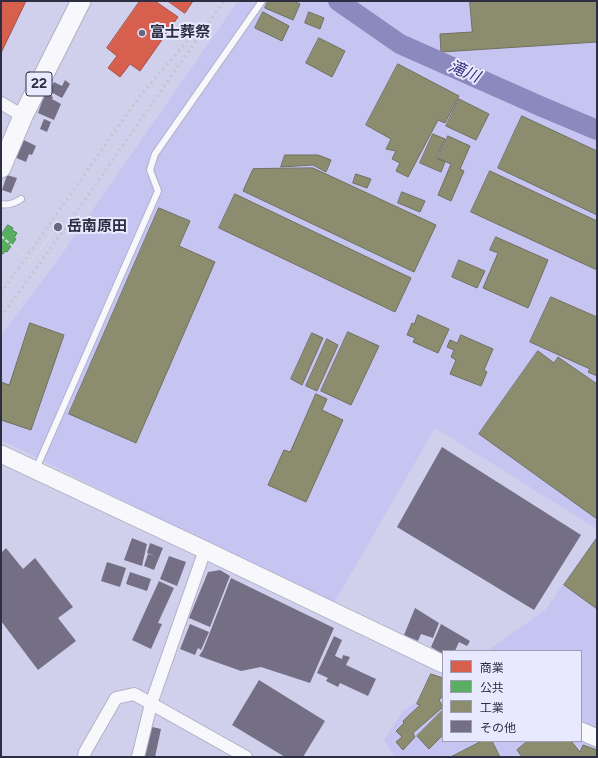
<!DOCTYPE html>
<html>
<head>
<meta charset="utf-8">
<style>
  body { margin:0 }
  #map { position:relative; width:598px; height:758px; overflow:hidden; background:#d0d0ec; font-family:Figtree,"Noto Sans JP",sans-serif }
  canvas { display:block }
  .frame { position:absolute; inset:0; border:2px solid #2e2e42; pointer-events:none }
  .legend { position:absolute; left:442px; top:650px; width:140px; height:92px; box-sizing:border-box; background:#e8e8fe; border:1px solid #9e9eb3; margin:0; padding:5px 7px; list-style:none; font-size:12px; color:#2e2e42 }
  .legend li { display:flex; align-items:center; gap:8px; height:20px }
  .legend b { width:20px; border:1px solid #9e9eb3 }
</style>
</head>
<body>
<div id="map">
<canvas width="598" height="758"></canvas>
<div class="frame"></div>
<ul class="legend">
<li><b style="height:11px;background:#d6604d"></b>商業</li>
<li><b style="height:11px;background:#5aae61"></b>公共</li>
<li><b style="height:11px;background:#8c8c6e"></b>工業</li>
<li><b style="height:11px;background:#756f86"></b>その他</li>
</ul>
</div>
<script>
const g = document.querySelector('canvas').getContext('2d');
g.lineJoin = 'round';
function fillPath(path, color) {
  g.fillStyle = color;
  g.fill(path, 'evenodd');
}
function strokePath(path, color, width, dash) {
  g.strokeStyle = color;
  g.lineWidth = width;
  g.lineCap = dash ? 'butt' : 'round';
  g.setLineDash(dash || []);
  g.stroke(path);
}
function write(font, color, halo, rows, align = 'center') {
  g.font = font + ' Figtree,"Noto Sans JP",sans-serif';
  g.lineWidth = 4;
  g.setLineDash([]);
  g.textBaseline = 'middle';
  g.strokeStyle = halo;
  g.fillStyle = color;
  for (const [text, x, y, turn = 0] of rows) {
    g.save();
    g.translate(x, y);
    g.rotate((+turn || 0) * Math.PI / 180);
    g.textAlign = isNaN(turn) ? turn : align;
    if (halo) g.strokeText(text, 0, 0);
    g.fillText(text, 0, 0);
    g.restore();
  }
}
fillPath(new Path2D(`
  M238 1H597V529L435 428 333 605 1 440V335L57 261Z
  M597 536V757H395L384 740 403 711 443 683V741H581V651H487L545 610Z`), '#c6c5f2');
const shops = new Path2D(`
  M1 1H26L1 53Z
  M140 1H155L178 17 140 71 130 64 120 77 108 68 117 56 107 48Z
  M168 1H193L185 13Z`);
fillPath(shops, '#d6604d');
strokePath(shops, '#a4514a', 1);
const public = new Path2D(`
  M8 225 13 228 12 230 17 233 14 238 16 239 7 252 5 251 3 254 1 253V235Z`);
fillPath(public, '#5aae61');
strokePath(public, '#4d8858', 1);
const industry = new Path2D(`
  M268 1H293L300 4 293 20 265 8Z
  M470 1H597V42L441 52 440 34 472 32Z
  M263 12 289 26 282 41 255 28Z
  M309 12 324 18 320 29 305 23Z
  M319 38 345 51 332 77 306 63Z
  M398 64 459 96 445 123 438 120 408 177 396 171 400 163 392 159 396 151 386 149 391 139 366 125Z
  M459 99 489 114 476 140 446 126Z
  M522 116 597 151V215L498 168Z
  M433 134 445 139 436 158 445 162 441 172 420 163Z
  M448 136 470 146 460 169 464 171 451 201 438 195 451 164 438 158Z
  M285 155H318L331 160 326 172 313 165 281 167Z
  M313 168 436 225 414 272 243 191 253 169Z
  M490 171 597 221V270L471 212Z
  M356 174 371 179 367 188 353 183Z
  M402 192 425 201 420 212 398 203Z
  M235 194 411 278 395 312 219 228Z
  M159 208 190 221 179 246 215 262 136 443 69 414Z
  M496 237 548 260 528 308 483 288 498 253 490 250Z
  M459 260 485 271 477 288 452 277Z
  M551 297 597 317V376L588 372 590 369 530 342Z
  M418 315 449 329 438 353 413 342 415 338 407 335 412 323 414 324Z
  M30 323 64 335 31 430 1 420V382L9 385Z
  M348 332 379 346 351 405 321 391Z
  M312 333 323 338 302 385 291 379Z
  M461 335 493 349 484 370 487 372 481 386 450 374 456 360 451 357 454 350 447 347 450 340 457 343Z
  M327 339 338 345 317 391 306 386Z
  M538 351 554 363 558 357 597 384V519L479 434Z
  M316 394 327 399 322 410 343 420 306 502 268 485 284 450 290 452Z
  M597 538V609L564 585Z
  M431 674 443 678V696L439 700 443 707 413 733 415 737 403 750 396 742 402 737 396 731 404 723 403 721 420 705 417 704Z
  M443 710V735L429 749 417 736Z
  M482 741H492L500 757H451Z
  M528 741H564L565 742 566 741H571L580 752 583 745 597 750V757H522L517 750Z`);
fillPath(industry, '#8c8c6e');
strokePath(industry, '#707061', 1);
strokePath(new Path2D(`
  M338 1 400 44 540 106 597 130`), '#8b89bd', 20);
fillPath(new Path2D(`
  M65 80 70 84 62 98 49 91 54 82 62 86Z
  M45 93 53 97 52 99 61 104 54 120 38 113Z
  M44 119 51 122 47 132 40 129Z
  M22 139 36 146 32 155 29 154 26 162 14 157Z
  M7 175 17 178 11 193 2 190Z
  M442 447 581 535 534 610 397 527Z
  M132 538 147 544 142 566 124 560Z
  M150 543 163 548 154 570 144 566 148 554 155 556 147 553Z
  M6 548 23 569 35 558 73 607 58 618 76 641 38 670 1 621V553Z
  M169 556 186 562 177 586 160 579Z
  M107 562 126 568 120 587 101 581Z
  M220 570 230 576 210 627 189 618 208 572Z
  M130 572 151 579 147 591 126 584Z
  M231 578 334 628 310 683 261 667 241 671 199 656 203 650Z
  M159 581 174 588 158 623 162 624 151 649 132 640Z
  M415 608 439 623 433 638 421 634 418 641 404 635Z
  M190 624 209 632 201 650 198 648 195 655 180 649Z
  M441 624 470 641 467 646 459 642 455 651H443V654L431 647Z
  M334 636 342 640 335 656 342 659 343 655 350 657 346 665 376 679 368 696 340 683 338 687 326 681 328 678 317 673Z
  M259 680 325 721 303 757H285L232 725Z
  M148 726 161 729 155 757H140Z`), '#756f86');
const lane = new Path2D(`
  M1 204C9 206 15 203 21 199
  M36 469 158 191 150 170 155 154 262 1`);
const street = new Path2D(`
  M1 103 23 116
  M84 757 85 752 116 698 134 694 246 757
  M138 757 151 704 205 550`);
const secondary = new Path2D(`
  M1 454 205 550 443 664
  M581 731 597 738`);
const primary = new Path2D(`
  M1 168 23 116 81 1`);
strokePath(lane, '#b0b0c6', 8);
strokePath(street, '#b0b0c6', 14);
strokePath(secondary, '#b0b0c6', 19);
strokePath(primary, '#b0b0c6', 21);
strokePath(new Path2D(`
  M1 236 31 262 53 232`), '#d8d8e1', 2, [4, 2]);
strokePath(lane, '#f8f8fc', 6);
strokePath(street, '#f8f8fc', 12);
strokePath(secondary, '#f8f8fc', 17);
strokePath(primary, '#f8f8fc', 19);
strokePath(new Path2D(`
  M1 293 139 97 202 24
  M1 317 63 231 224 1`), '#c5c5cd', 3, [2, 4]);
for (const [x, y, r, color] of [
  [142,33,4,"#67677e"],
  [58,227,5,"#67677e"]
]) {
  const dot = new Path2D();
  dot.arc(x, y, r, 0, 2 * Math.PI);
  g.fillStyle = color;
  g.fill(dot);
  strokePath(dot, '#e8e8fe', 1.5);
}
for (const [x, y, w] of [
  [39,84,26]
]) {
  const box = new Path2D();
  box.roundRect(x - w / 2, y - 12, w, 24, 3);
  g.fillStyle = '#e8e8fe';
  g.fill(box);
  strokePath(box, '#2e2e42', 1);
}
write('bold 14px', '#2e2e42', null, [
  ["22",39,84]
]);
write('bold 15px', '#2e2e42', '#e8e8fe', [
  ["富士葬祭",150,33],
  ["岳南原田",67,227]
], 'left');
write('italic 16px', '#382c79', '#e8e8fe', [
  ["滝川",464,72,23]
]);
</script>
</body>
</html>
